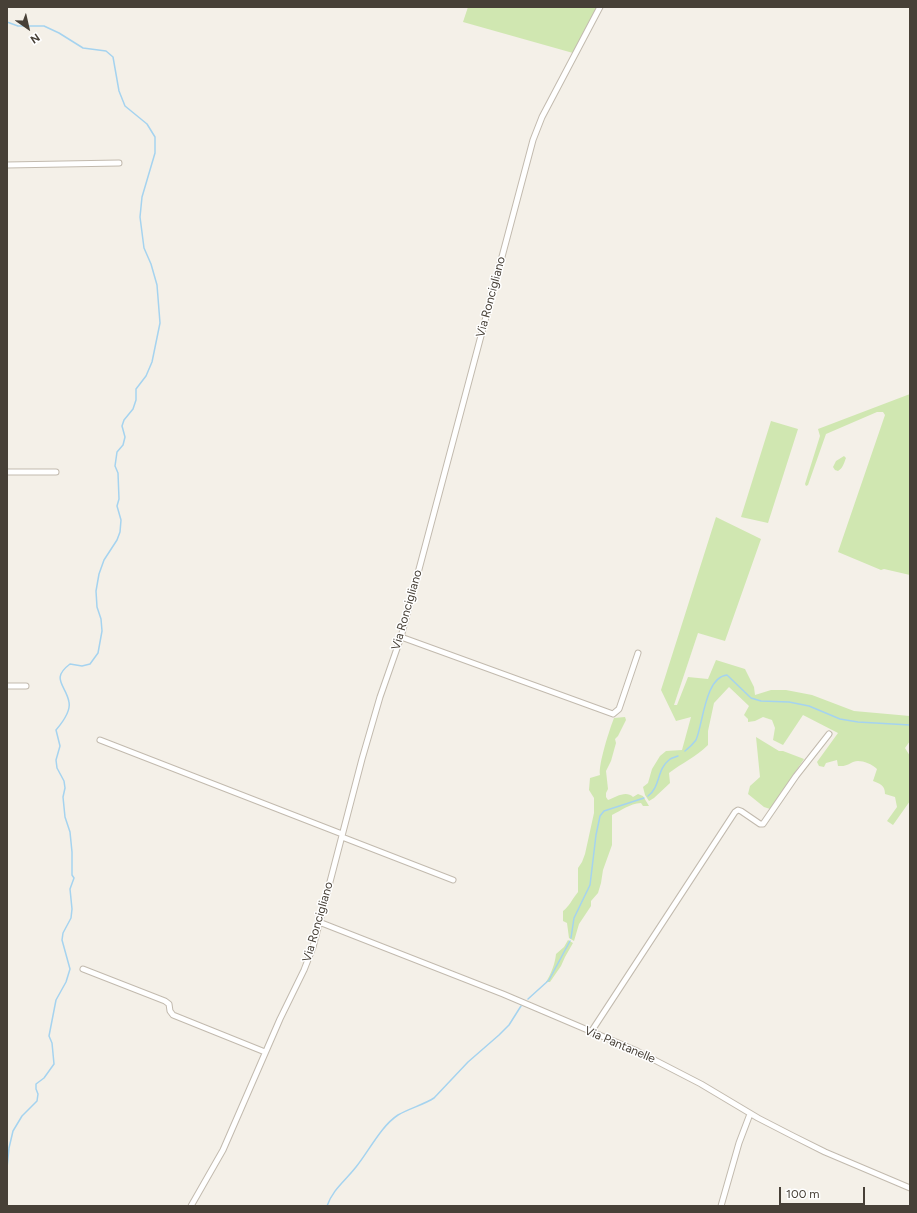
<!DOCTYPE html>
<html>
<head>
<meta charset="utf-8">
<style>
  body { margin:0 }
  #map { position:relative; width:917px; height:1213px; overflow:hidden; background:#f4f0e8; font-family:Figtree,sans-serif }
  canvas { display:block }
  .frame { position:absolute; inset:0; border:8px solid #474037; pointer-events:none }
  .north { position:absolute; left:8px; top:8px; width:40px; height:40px; -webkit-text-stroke:3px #fff; paint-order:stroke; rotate:146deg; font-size:11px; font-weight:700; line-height:16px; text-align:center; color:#474037 }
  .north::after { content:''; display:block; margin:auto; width:14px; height:18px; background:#474037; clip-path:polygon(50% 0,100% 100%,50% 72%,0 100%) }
  .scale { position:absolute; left:779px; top:1187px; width:86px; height:18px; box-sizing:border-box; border:2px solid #474037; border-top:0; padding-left:5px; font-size:12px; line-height:14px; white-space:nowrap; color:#474037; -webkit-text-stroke:3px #fff; paint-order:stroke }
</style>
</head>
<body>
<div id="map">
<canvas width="917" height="1213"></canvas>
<div class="frame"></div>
<div class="north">N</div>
<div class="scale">100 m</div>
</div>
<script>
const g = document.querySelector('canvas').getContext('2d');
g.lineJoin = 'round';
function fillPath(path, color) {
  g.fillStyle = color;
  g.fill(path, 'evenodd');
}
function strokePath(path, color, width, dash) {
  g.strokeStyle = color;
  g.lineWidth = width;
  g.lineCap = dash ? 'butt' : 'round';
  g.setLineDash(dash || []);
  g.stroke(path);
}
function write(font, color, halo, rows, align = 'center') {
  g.font = font + ' Figtree,sans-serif';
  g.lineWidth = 3;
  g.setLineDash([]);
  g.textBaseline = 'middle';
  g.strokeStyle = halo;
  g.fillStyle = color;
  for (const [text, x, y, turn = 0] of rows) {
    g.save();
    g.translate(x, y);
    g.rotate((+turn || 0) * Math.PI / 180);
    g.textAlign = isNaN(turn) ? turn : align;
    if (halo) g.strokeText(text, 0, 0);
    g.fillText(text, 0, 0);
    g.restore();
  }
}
fillPath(new Path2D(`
  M468 7H597L573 53 463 22Z
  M910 394V575L884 569 881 570 838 552 885 415 883 412H877L826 434 808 485 806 486 805 484 820 436 818 429Z
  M771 421 798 429 768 523 741 517Z
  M844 456 846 458C844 463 843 468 838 471L835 470 833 467 836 461Z
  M716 517 761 539 725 641 698 633 674 705H677L688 677 708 679 716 660 745 669 754 687 755 695 771 690H786L812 695 854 711 910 716V741L905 748 910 756V801L893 825 887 821 897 807 895 797 885 794C885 785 880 784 873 781L877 769C872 764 864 761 858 761 851 761 849 767 838 766L837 760 826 763 824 767 819 766 817 762 838 733 803 715 783 745 773 740 775 728 772 720 763 717 755 721 748 722V719L744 715 749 706 729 687 714 703 708 731V745C696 757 682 763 669 773L670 783 654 798 649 801 645 795 643 787 648 783 652 769 660 756 666 751 682 750 691 717 676 721 661 690Z
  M625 717 626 720 618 736 615 739 616 743 611 761 606 771 608 789 606 793V797L608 800C616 797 626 790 633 797L638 794 643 796 649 806H643L641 803C629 804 622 810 612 815V845L603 870 601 883 598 893 591 901V906L579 924 574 941 569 938 567 923 563 921V911C568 908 573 898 578 892V868L582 862 585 854 594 813V798L589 790 590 778 600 775C598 765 610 728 614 718Z
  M756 737 779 751H783L804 759 770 809 764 807 748 794 750 786 760 777Z
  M568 940 573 943 565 957 561 966 550 982H546C551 974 555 964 556 954L564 947Z`), '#d0e7b1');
strokePath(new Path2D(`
  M7 22 18 26H44L59 33 83 48 106 51 113 57 119 91 125 106 147 124 155 137V153L142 197 140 217 144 248 151 264 157 285 160 323 152 362 146 376 136 389V400L133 409 124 420 122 426 125 437 123 445 117 452 115 466 118 473 119 499 117 506 121 520 120 532 117 540 104 560 99 574 96 591 97 607 101 619 102 631 98 653 90 664 82 666 70 664C50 679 66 685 69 702 71 712 62 723 56 730L60 746 56 760 57 768 64 781 65 788 63 797 65 817 70 832 72 852V875L74 878 70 889 72 909 71 918 63 933 62 940 70 969 66 982 56 1000 49 1036 52 1043 54 1064 44 1078 36 1084V1089L38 1094 37 1101 22 1116 13 1131 9 1148 7 1168
  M685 751C689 748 693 744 696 740 703 724 705 677 727 675L751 698 761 701 789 702 809 706 840 719 858 722 910 725
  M648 796C660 788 657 769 669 760 671 758 675 757 678 756
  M571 938 574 918 590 885 596 835 600 816 604 811 644 798
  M528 999 549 980 570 941
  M327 1206C333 1189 345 1181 356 1167 369 1151 381 1126 398 1115 410 1108 423 1105 434 1098L468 1062 499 1035 509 1025 521 1006`), '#a5d3ef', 1.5);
const minor = new Path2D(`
  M7 165 119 163
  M7 472H56
  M401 637 613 714 619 709 638 653
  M7 686H26
  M100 740 342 834
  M342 837 453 880
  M319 922 503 994 637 1051 701 1084 758 1118 793 1136 825 1152 910 1188
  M83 969 165 1001 169 1004 170 1011 173 1015 265 1052
  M591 1032 735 812 738 810 741 811 760 824H763L796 776 829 734
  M191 1206 223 1150 280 1019 304 970 313 947 362 759 380 697 401 637 533 140 542 117 600 7
  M721 1206 739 1143 750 1114`);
strokePath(minor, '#c2baae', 7);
strokePath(minor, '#fff', 5);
write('12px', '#474037', '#fff', [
  ["Via Roncigliano",491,297,-75],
  ["Via Roncigliano",407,610,-74],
  ["Via Roncigliano",318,922,-74],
  ["Via Pantanelle",620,1045,23]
]);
</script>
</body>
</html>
